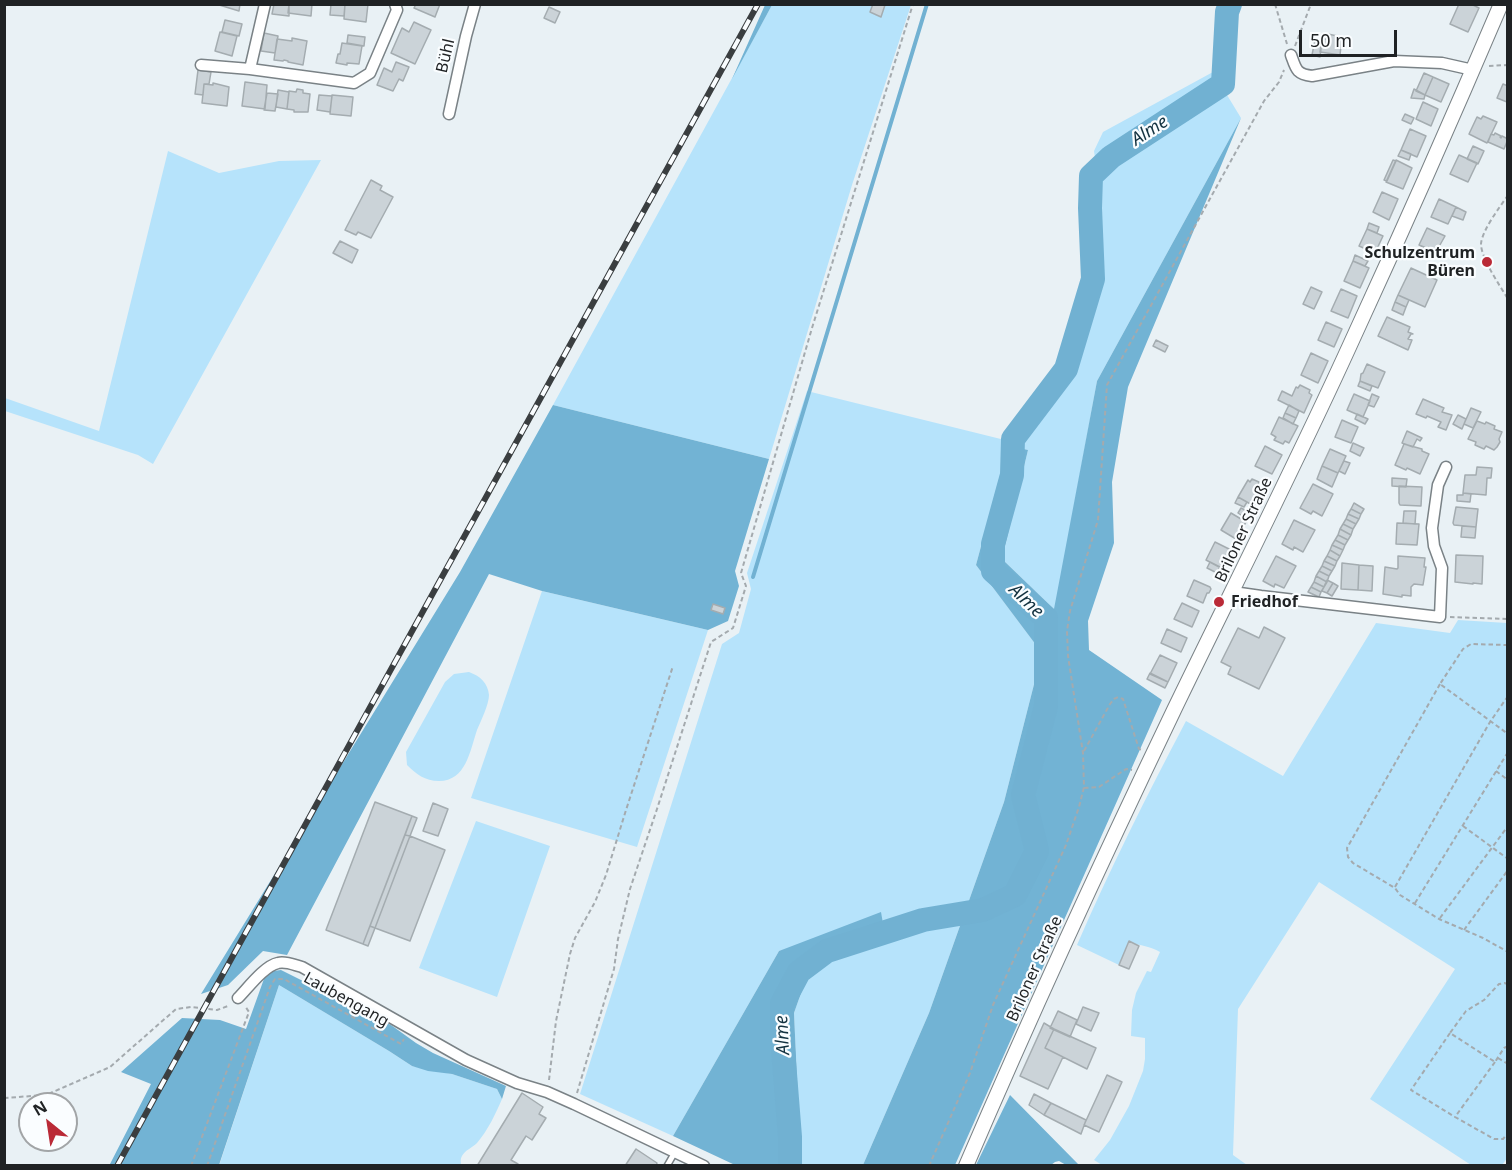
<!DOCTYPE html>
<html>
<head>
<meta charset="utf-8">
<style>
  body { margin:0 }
  #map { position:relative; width:1512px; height:1170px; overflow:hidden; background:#e9f1f5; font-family:"Noto Sans",sans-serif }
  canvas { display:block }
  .frame { position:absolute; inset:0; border:6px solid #1f2224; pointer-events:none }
  .north { position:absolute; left:18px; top:1092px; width:60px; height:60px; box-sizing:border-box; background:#fafdff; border:2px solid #a2a5a7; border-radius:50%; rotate:330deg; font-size:16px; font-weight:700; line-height:24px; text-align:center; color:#1f2224 }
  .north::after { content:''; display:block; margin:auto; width:21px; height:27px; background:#ba2a37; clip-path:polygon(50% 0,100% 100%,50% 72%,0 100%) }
  .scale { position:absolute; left:1299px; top:30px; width:98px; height:27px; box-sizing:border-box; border:3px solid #1f2224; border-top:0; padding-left:8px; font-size:18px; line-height:21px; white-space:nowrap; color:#1f2224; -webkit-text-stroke:4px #fafdff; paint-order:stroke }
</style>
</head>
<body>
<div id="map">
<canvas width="1512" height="1170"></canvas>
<div class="frame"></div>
<div class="north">N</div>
<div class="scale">50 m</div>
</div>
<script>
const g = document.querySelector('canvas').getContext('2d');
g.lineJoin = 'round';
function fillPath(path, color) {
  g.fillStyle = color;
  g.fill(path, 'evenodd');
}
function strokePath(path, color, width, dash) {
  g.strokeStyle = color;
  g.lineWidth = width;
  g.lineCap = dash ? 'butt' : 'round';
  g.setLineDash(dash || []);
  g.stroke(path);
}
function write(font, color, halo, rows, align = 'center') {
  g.font = font + ' "Noto Sans",sans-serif';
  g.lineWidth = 4.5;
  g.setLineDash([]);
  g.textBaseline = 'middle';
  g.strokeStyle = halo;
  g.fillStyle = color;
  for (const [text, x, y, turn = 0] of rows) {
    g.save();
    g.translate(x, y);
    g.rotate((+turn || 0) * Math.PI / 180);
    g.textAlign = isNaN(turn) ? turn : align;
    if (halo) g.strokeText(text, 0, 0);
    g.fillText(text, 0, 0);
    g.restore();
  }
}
fillPath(new Path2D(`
  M772 5H911L852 185 769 459 553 405Z
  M1213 72 1241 118 1097 381 1055 610 1002 559 1028 450 1005 446 1003 464 976 565 1042 653 1004 802 929 1013 863 1165H801L794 1013 806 979 833 958 886 941 779 951 673 1136 580 1094 722 644 739 633 751 589 747 573 807 391 1021 444 1071 374 1099 280V186L1094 151 1103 132Z
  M168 151 219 173 279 161 321 160 153 464 138 455 5 411V398L99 431Z
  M542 591 708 630 637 847 471 798Z
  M1458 620 1507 623 1508 1157 1502 1165H1471L1370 1099 1455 969 1319 882 1238 1009 1233 1155 1247 1165H1102L1094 1160 1110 1140 1129 1106 1143 1071 1145 1059V1038L1131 1036 1132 1010 1136 993 1147 971 1151 972 1160 952C1150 946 1141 946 1129 942L1119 965 1077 945C1110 869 1147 795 1186 721L1283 776 1376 623 1450 633Z
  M469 672C480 676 488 683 489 695 489 704 481 721 477 730 470 751 466 781 439 781 425 781 416 774 407 765L406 752 445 682 454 674Z
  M476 821 550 846 497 997 419 968Z
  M279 985 389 1051 412 1066 452 1074 497 1089 502 1099C495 1115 488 1130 477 1143 472 1148 465 1150 462 1156 460 1160 461 1161 461 1165L219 1166Z`), '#b6e3fb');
fillPath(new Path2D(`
  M765 5H772L732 79Z
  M1241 118 1128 387 1112 482 1114 543 1088 621 1089 650 1162 700 955 1165H863L929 1013 1004 802 1042 653 976 565 1003 464 1006 445 1028 450 1002 559 1054 609 1097 381Z
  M553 405 769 459 735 571 739 586 728 621 708 630 542 591 489 574 287 955 263 951 228 985 201 994 460 572Z
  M881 912 886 941 833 958 806 979 794 1013 801 1165H735L673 1136 779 951Z
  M281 970 391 1025 416 1043 433 1053 506 1086 502 1099 497 1089 452 1074 428 1071 412 1066 389 1051 279 985 219 1165 109 1166 151 1084 121 1072 182 1018 220 1020 246 1029 265 976 273 971Z
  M1010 1095 1079 1165H1066L1059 1161 1055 1162 1051 1165H976Z`), '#72b3d4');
strokePath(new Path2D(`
  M753 577 927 4`), '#71b1d2', 4);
strokePath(new Path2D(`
  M790 1166V1137L782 1036V1004L799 972 827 951 923 920 983 910 1015 895 1037 851 1023 795 1046 706V618L993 571V544L1012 475 1013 439 1066 369 1093 279 1090 208 1091 176 1111 157 1223 84 1227 12 1230 4`), '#71b1d2', 24);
const building = new Path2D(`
  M216 4H240L239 11Z
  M274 4H289V16L272 14Z
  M289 4H312L311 16 288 13Z
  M331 4H345L344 16 330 15Z
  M345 4H368L366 22 344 19Z
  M416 4H440L435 17 414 8Z
  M873 4 885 5 881 17 870 12Z
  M1459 4H1471L1479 8 1468 32 1450 24Z
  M549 7 560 12 555 23 544 18Z
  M225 20 242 24 239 36 222 32Z
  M414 22 431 30 415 64 391 53 402 28 409 32Z
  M220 32 237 36 232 56 215 51Z
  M264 33 278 36 275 53 261 51Z
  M1328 34 1342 37 1340 55 1320 52 1322 39H1327Z
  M348 35 365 37 364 46 347 43Z
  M292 38 307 41 303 65 288 62V61L284 60 283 61 274 60 277 39 292 41Z
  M1315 40 1322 41 1320 57 1312 55Z
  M342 43 362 46 359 64 347 63V65L336 63 338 54H340Z
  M396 62 409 67 403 81 399 79 393 91 377 85 384 68 392 72Z
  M198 70 211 72 209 84H204L203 95 195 94Z
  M1424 73 1433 77 1425 95 1416 91Z
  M1433 77 1449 84 1441 102 1425 95Z
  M245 82 267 85 265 109 242 106Z
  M213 83 229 87 227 106 202 103 204 84 213 85Z
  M1503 84 1508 86 1507 102 1497 98Z
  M297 89 303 90V93L310 94 308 112H294V110L287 109 289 91 296 92Z
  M1414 89 1425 95 1424 99 1411 98Z
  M278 90 289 92 287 109 276 107Z
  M267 93 278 94 275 111 264 110Z
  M319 95 332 96 330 112 317 110Z
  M332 95 353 97 351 116 330 114Z
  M1423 102 1438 109 1431 126 1416 119Z
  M1405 114 1414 118 1411 124 1402 120Z
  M1483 116 1497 122 1487 143 1469 134 1477 117 1481 119Z
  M1410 129 1426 136 1417 157 1401 150Z
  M1495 133 1501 136 1500 137 1501 138 1502 136 1508 139 1504 149 1488 142 1491 134 1494 135Z
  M1473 146 1484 151 1478 164 1467 159Z
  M1401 150 1411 154 1409 160 1398 156Z
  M1459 155 1477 163 1468 182 1450 174Z
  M1393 160 1396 161 1387 181 1384 180Z
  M1396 160 1412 168 1403 189 1386 182Z
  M371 180 382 186 380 190 393 197 371 238 358 232 356 235 345 230Z
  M1382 192 1398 199 1389 220 1373 212Z
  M1439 199 1456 207 1448 224 1431 217Z
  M1456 207 1466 212 1463 220 1452 216Z
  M1369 223 1379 227 1377 233 1367 229Z
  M1427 228 1445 236 1436 252 1419 245Z
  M1367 229 1383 236 1375 253 1359 246Z
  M340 241 358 250 352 263 333 253Z
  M1421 246 1431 250 1428 258 1418 253Z
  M1355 255 1368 261 1365 266 1353 261Z
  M1353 261 1369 268 1360 288 1344 281Z
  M1411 268 1437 280 1425 307 1398 295Z
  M1311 287 1322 292 1314 309 1303 304Z
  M1341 289 1357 296 1348 318 1331 311Z
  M1398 295 1409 300 1406 307 1395 302Z
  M1395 302 1406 307 1403 315 1392 310Z
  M1387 317 1410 327 1408 332 1413 334H1411L1408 339 1412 340 1408 350 1378 336Z
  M1326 322 1342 329 1334 347 1318 340Z
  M1156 340 1168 346 1165 352 1153 346Z
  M1311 353 1328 361 1318 383 1301 375Z
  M1367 364 1385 372 1378 388 1360 381 1361 374 1363 373Z
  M1360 381 1372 386 1370 391 1358 386Z
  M1300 385 1310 390 1309 393 1312 395 1304 413 1278 400 1282 391 1292 396 1296 387 1298 388Z
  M1354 394 1370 401 1363 417 1347 410Z
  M1372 394 1379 397 1374 407 1368 405Z
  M1423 399 1444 408 1442 412 1452 415 1446 430 1438 427 1441 422 1427 416 1426 418 1416 414Z
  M1289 405 1299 411 1296 418 1285 413Z
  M1471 408 1481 412 1473 428 1464 424Z
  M1285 413 1296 418 1293 424 1283 418Z
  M1357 414 1368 419 1365 424 1355 419Z
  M1458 415 1466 419 1462 429 1453 424Z
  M1279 417 1298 426 1289 443 1285 441 1283 444 1274 440 1276 437 1271 434Z
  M1342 420 1358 427 1351 443 1335 437Z
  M1477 421 1485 424 1486 422 1495 426 1494 429 1502 432 1499 439 1500 442 1497 447 1494 450 1486 446 1484 449 1475 445 1476 442 1468 439Z
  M1407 431 1422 438 1420 441 1417 439 1413 447 1402 443Z
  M1353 443 1364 448 1360 456 1350 451Z
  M1404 444 1422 449V451L1429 454 1420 474 1407 468 1406 470 1395 465Z
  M1265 446 1282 455 1272 474 1255 466Z
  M1330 449 1346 456 1338 473 1322 466Z
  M1344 461 1350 463 1345 474 1339 471Z
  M1322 466 1338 473 1332 487 1317 479Z
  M1477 467 1492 468 1491 478H1487L1486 495 1463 493 1465 475H1476Z
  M1392 478 1407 479 1406 487 1392 486Z
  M1252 479 1259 482 1257 486 1263 489 1254 506 1238 497 1248 480 1250 482Z
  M1313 484 1333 494 1322 516 1313 511 1311 514 1300 508Z
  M1399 486 1422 487 1421 506 1400 505 1399 503Z
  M1463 493 1471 494 1470 502 1457 501V495H1463Z
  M1238 497 1247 502 1244 507 1235 503Z
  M1354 503 1364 509 1361 514 1351 509Z
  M1456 507 1478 509 1476 527 1454 525 1453 523Z
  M1241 508 1251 513 1247 519 1238 513Z
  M1351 509 1361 514 1359 519 1348 514Z
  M1404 511H1416L1415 524 1403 523Z
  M1231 513 1246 522 1236 539 1221 530Z
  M1348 514 1359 519 1356 524 1346 519Z
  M1346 519 1356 524 1353 529 1343 524Z
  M1294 520 1315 530 1303 552 1294 547 1293 550 1282 544Z
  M1397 523 1419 524 1417 545 1396 544Z
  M1343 524 1353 529 1351 535 1340 529Z
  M1462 526 1476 527 1475 538 1461 537Z
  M1340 529 1351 535 1348 540 1338 535Z
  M1338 535 1348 540 1345 545 1335 540Z
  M1335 540 1345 545 1343 550 1332 545Z
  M1215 542 1231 550 1221 568 1206 560Z
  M1332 545 1343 550 1340 556 1330 550Z
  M1330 550 1340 556 1337 561 1327 556Z
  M1456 555 1483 556 1482 584 1473 583V584L1455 582Z
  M1276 556 1296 566 1284 588 1275 584 1274 587 1263 581Z
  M1327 556 1337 561 1335 566 1324 561Z
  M1398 556 1425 558 1424 567H1426L1423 585 1414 584 1411 587V596L1402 595V597L1383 594 1385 567 1397 569 1398 568Z
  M1324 561 1335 566 1332 571 1322 566Z
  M1210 562 1220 567 1217 573 1207 568Z
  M1342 563 1359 565 1358 590 1341 589Z
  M1359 565 1373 566 1372 591 1358 590Z
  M1322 566 1332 571 1329 576 1319 571Z
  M1319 571 1329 576 1327 582 1316 576Z
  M1316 576 1327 582 1324 587 1314 582Z
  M1194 580 1210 587 1211 589 1209 593H1207L1203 603 1187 596Z
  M1327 580 1333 583 1327 593 1322 591Z
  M1314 582 1324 587 1321 592 1311 587Z
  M1333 583 1338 586 1332 596 1327 593Z
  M1311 587 1321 592 1319 597 1308 592Z
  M1182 603 1199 611 1192 627 1174 619Z
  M713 604 725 608 723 614 711 610Z
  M1264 627 1285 638 1259 689 1228 674 1231 667 1221 662 1238 628 1259 638Z
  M1167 629 1187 638 1181 652 1161 643Z
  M1160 655 1177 663 1168 682 1150 674Z
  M1150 673 1168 682 1165 688 1147 679Z
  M375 802 412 816 363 944 326 930Z
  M433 803 448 809 438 836 423 831Z
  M412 816 417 818 410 836 405 835Z
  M405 835 410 836 375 928 370 926Z
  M410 836 445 850 410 941 375 928Z
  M370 926 375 928 368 946 363 944Z
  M1129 941 1139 946 1129 969 1119 965Z
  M1083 1007 1099 1013 1091 1031 1076 1024Z
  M1058 1011 1077 1020 1070 1037 1050 1028Z
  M1044 1023 1054 1029 1045 1048 1063 1057 1048 1089 1020 1076Z
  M1054 1029 1096 1048 1087 1069 1045 1048Z
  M1107 1075 1122 1082 1099 1132 1084 1125Z
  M522 1093 543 1107 539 1114 546 1118 532 1140 526 1136 511 1160 518 1164 517 1166H477Z
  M1034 1094 1051 1103 1044 1115 1029 1105Z
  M1051 1103 1086 1120 1081 1134 1044 1115Z
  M636 1149 657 1163 656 1166H625Z`);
fillPath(building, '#cbd3d8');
strokePath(building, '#a4acb0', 1.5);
const lane = new Path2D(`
  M667 1166 675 1152`);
const street = new Path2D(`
  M265 4 250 69 354 83 370 73 397 10 395 4
  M1291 55C1296 69 1296 74 1312 76L1394 61 1442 63 1473 70
  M201 65 250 69
  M449 114 466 36 475 4
  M1233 592 1261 596 1440 617 1442 568 1434 546 1432 528 1438 485 1446 467
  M238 998C248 988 264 966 278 963 286 961 294 965 302 967L466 1060 517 1083 547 1092 574 1104 704 1166`);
const secondary = new Path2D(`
  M966 1166C1032 1012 1102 860 1174 710 1233 588 1294 468 1350 345 1402 232 1452 119 1501 4`);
strokePath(lane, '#7a8286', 8);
strokePath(street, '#7a8286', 13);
strokePath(secondary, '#7a8286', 16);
strokePath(new Path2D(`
  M1275 4 1287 44
  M1295 46 1311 4
  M1489 66 1508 65
  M1508 195C1500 207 1482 230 1481 244 1481 258 1500 286 1508 299
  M1450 617 1508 619
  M1508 645 1471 644 1463 649 1440 684 1508 734
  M1440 684 1347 848 1348 857 1353 863 1395 888 1400 895 1439 919 1483 938 1508 952
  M1084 751 1110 704 1114 699 1118 697 1123 699 1139 749 1142 750
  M1496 771 1508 780
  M1084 788 1099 787 1126 769 1132 770
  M1463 826 1508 859
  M1395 887 1490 722 1508 696
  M1415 903 1508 752
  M1440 918 1508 826
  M1464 930 1508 870
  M1508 985 1505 983 1499 984 1484 1000 1466 1011 1450 1033 1495 1062 1504 1048 1508 1046
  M1450 1033 1411 1090 1455 1117
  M1498 1058 1508 1064
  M1495 1062 1455 1117 1494 1139H1503L1508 1133
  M549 1080 556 1021 570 954 575 938 595 902 606 875 626 810 673 666
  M577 1093 614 969 618 939 630 889 657 809 711 642 733 628 746 586 741 573 812 328 913 4
  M4 1098 46 1095 110 1067 176 1009 191 1007 217 1010 228 1006
  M191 1166 249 1012 245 1006
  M207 1166 270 987 275 979H284L401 1044 404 1039
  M929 1166 970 1073 993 1005 1066 845 1079 807 1084 787 1083 753 1068 656 1067 631 1070 611 1098 520 1107 385 1264 101 1279 82 1284 70`), '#a4aaae', 2, [4.5, 3]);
strokePath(lane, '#fff', 5);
strokePath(street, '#fff', 10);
strokePath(secondary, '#fff', 14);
const rail = new Path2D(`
  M117 1166 758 4`);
strokePath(rail, '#3a3e40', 6);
strokePath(rail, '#fafdff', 4, [11]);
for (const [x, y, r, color] of [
  [1487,262,6,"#ba2a37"],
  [1219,602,6,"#ba2a37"]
]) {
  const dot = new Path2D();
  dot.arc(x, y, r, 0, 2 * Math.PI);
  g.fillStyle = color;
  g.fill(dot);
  strokePath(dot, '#fafdff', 2);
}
write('16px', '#1f2224', '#fafdff', [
  ["Bühl",446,56,-77],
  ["Briloner Straße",1244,530,-65],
  ["Briloner Straße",1035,969,-66],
  ["Laubengang",346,1000,29]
]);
write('bold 16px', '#1f2224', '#fafdff', [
  ["Schulzentrum",1475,253],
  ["Büren",1475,271],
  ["Friedhof",1231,602,"left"]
], 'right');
write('italic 18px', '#133240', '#fafdff', [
  ["Alme",1150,131,-33],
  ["Alme",1026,601,44],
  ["Alme",783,1035,-93]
]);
</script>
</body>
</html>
